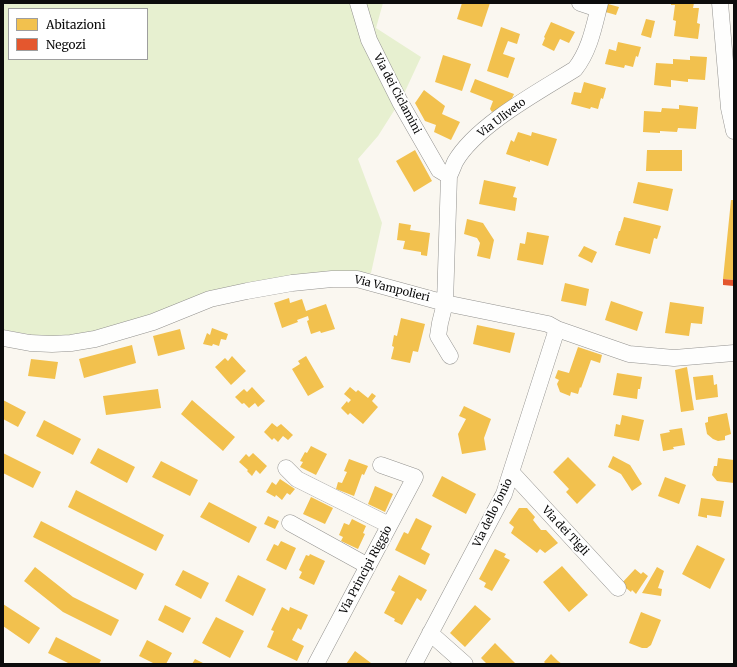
<!DOCTYPE html>
<html>
<head>
<meta charset="utf-8">
<style>
  body { margin:0 }
  #map { position:relative; width:737px; height:667px; overflow:hidden; background:#faf7f0; font-family:Merriweather,serif }
  canvas { display:block }
  .frame { position:absolute; inset:0; border:4px solid #0c0c0c; pointer-events:none }
  .legend { position:absolute; left:8px; top:8px; width:140px; height:52px; box-sizing:border-box; background:#fff; border:1px solid #9e9e9e; margin:0; padding:5px 7px; list-style:none; font-size:12px; color:#0c0c0c }
  .legend li { display:flex; align-items:center; gap:8px; height:20px }
  .legend b { width:20px; border:1px solid #9e9e9e }
</style>
</head>
<body>
<div id="map">
<canvas width="737" height="667"></canvas>
<div class="frame"></div>
<ul class="legend">
<li><b style="height:11px;background:#f2c14e"></b>Abitazioni</li>
<li><b style="height:11px;background:#e4572e"></b>Negozi</li>
</ul>
</div>
<script>
const g = document.querySelector('canvas').getContext('2d');
g.lineJoin = 'round';
function fillPath(path, color) {
  g.fillStyle = color;
  g.fill(path, 'evenodd');
}
function strokePath(path, color, width, dash) {
  g.strokeStyle = color;
  g.lineWidth = width;
  g.lineCap = dash ? 'butt' : 'round';
  g.setLineDash(dash || []);
  g.stroke(path);
}
function write(font, color, halo, rows, align = 'center') {
  g.font = font + ' Merriweather,serif';
  g.lineWidth = 4;
  g.setLineDash([]);
  g.textBaseline = 'middle';
  g.strokeStyle = halo;
  g.fillStyle = color;
  for (const [text, x, y, turn = 0] of rows) {
    g.save();
    g.translate(x, y);
    g.rotate((+turn || 0) * Math.PI / 180);
    g.textAlign = isNaN(turn) ? turn : align;
    if (halo) g.strokeText(text, 0, 0);
    g.fillText(text, 0, 0);
    g.restore();
  }
}
fillPath(new Path2D(`
  M3 3H355L397 106 378 136 358 159 382 223 371 273 351 272 211 291 117 327 80 335 46 337 3 330ZM9 9H147V59H9Z
  M361 3H383L376 28 421 57 402 98Z`), '#e7f0d0');
fillPath(new Path2D(`
  M462 3H490L482 27 457 19Z
  M604 3 619 7 616 15 602 11Z
  M671 3H694L693 8H699L697 23 700 24 698 39 674 36 676 21 673 20 675 5H671Z
  M646 19 655 21 651 38 641 35Z
  M551 22 575 32 569 43 560 39 554 51 542 45 545 38 544 37Z
  M501 27 520 34 517 44 508 41 503 54 515 58 508 78 487 71Z
  M618 42 641 47 638 57 636 56 633 67 625 65 624 68 605 64 609 49 616 51Z
  M443 55 471 64 462 91 435 82Z
  M690 56 707 57 705 80 688 79V82L671 80V87L654 85 656 63 673 64V59L690 60Z
  M475 79 514 94 510 103 492 112 490 109 493 101 470 92Z
  M584 82 606 88 603 99 601 98 598 109 591 107 590 109 571 104 574 92 581 93Z
  M424 90 445 106 442 114 460 122 451 140 434 132 436 125 425 121 415 103Z
  M679 105 698 107 696 129 678 128 677 132 660 131V133L643 132 644 111 661 112 662 108 679 109Z
  M518 132 531 136 532 132 557 139 548 166 530 160V162L506 154 511 140 514 142Z
  M415 150 432 181 414 192 396 161Z
  M647 150H682V171H646Z
  M484 180 516 187 513 197 517 198 515 211 479 204Z
  M638 182 673 189 668 211 633 203Z
  M731 200H734V280L723 279Z
  M624 217 661 226 657 239 654 238 650 254 615 245 619 231H620Z
  M467 219 483 223 494 240 490 259 477 256 480 243 477 238 464 234Z
  M399 223 411 225 410 230 430 233 427 256 421 255V252L403 249 405 241 397 240Z
  M527 232 549 236 543 265 517 260 520 243 525 244Z
  M584 246 597 252 592 263 578 256Z
  M565 283 589 289 586 306 561 301Z
  M289 298 290 303 302 299 306 311 326 304 335 329 321 333 320 331 311 334 307 321 309 320 308 316 297 320 298 322 282 328 274 303Z
  M611 301 643 312 637 331 605 320Z
  M670 302 704 307 702 324 691 323 689 336 665 333Z
  M401 318 425 324 418 352 413 351 410 363 391 359 394 347 392 346 394 335 397 336Z
  M477 325 515 333 510 353 473 344Z
  M212 328 228 334 226 340 221 339 219 346 213 344 212 346 203 344 207 333 210 335Z
  M180 329 185 349 158 356 153 336Z
  M132 345 136 363 84 378 79 359Z
  M578 347 602 355 600 363 591 360 581 388 580 387 578 394 571 392 570 396 560 392 557 384 559 380 555 378 558 370 569 373Z
  M232 356 246 371 231 385 215 367 225 358 228 361Z
  M306 356 324 387 308 396 292 369 300 364 298 361Z
  M31 359 58 362 55 379 28 376Z
  M687 367 694 410 681 412 675 370Z
  M617 373 642 377 640 389H638L637 399 613 395Z
  M713 375 714 385 717 384 718 397 696 400 693 377Z
  M252 387 265 401 258 407 255 403 249 408 244 403 242 404 235 397 244 389 247 392Z
  M350 387 356 392 358 390 368 398 372 393 376 396 372 401 378 407 363 424 350 413 348 415 341 408 347 401 348 403 351 400 344 394Z
  M158 389 161 408 106 415 103 396Z
  M3 400 26 412 18 427 3 419Z
  M192 400 235 437 223 451 181 414Z
  M464 406 491 419 484 438 486 450 462 454 458 434 466 419 459 416Z
  M727 413 731 434 725 436V440L718 441 713 439 707 434 705 423 708 422V417Z
  M622 415 644 420 639 441 614 436 616 424 620 425Z
  M44 420 81 439 73 455 36 436Z
  M272 423 277 427 281 424 293 435 288 440 283 436 278 442 274 438 272 440 264 432Z
  M682 428 685 445 673 447 674 449 663 451 660 434 670 432 669 430Z
  M311 446 327 454 316 475 300 467 303 462 300 461 305 452 307 453Z
  M98 448 135 467 127 483 90 463Z
  M3 453 41 472 33 488 3 473Z
  M253 453 267 466 260 474 256 470 252 476 247 471 248 470 239 462 246 454 249 457Z
  M613 456 630 465 642 484 632 491 621 474 608 467Z
  M568 457 596 485 577 504 566 492 569 489 553 472Z
  M718 458 734 460V483L717 481 712 475 714 466H717Z
  M349 459 368 466 364 475 362 474 354 496 336 489 338 482 342 483 347 472 344 471Z
  M161 461 198 480 190 496 152 477Z
  M442 476 476 494 466 514 432 496Z
  M665 477 686 485 679 504 658 496Z
  M280 479 295 489 290 495 287 493 282 500 276 495 275 497 266 492 272 482 276 485Z
  M375 486 393 494 385 512 368 504Z
  M76 490 164 535 156 551 68 507Z
  M311 497 333 508 325 524 303 514Z
  M701 498 724 501 721 517 707 515V518L698 516Z
  M209 502 257 527 249 543 200 517Z
  M519 508H527L535 517 533 520 541 530H546L558 543 545 553 540 549 537 553 511 533 514 527 509 523Z
  M268 516 279 521 275 529 264 524Z
  M416 518 432 526 421 549 430 554 425 565 395 550 404 532 408 534Z
  M352 519 366 526 363 533 365 534 358 549 341 541 343 537 339 535 344 523 349 525Z
  M41 521 144 574 136 590 33 537Z
  M281 541 296 548 286 570 266 560 274 544 278 546Z
  M697 545 725 559 710 589 682 574Z
  M495 549 506 554 504 557 510 560 492 591 484 587 486 583 479 579Z
  M310 554 325 561 314 585 299 578 302 572 299 570 306 555 309 556Z
  M562 566 588 595 569 612 543 582Z
  M35 567 73 597 119 620 111 636 63 612 24 581Z
  M657 567 664 571 658 588 662 589 661 596 642 593Z
  M635 569 641 574 643 572 648 576 636 594 632 590 631 592 621 584Z
  M183 570 209 583 201 599 175 585Z
  M238 575 266 589 253 616 225 601Z
  M399 575 427 590 421 601 417 598 402 625 394 621 395 619 384 613 395 592 391 590Z
  M3 604 40 628 29 644 3 626Z
  M165 605 191 618 183 633 158 620Z
  M475 605 491 619 465 647 450 633Z
  M282 607 289 611 290 607 308 615 301 630 298 628 292 640 304 646 297 661 267 647 274 631 271 630Z
  M641 612 661 620 651 645 647 648H642L629 643Z
  M216 617 244 631 230 658 202 643Z
  M56 637 101 660 99 664H70L48 653Z
  M147 640 172 653 166 664H155L139 656Z
  M495 643 516 664H487L481 658Z
  M355 651 371 663V664H346Z
  M551 654 558 661 562 664H546L544 662Z
  M195 659 205 664H192Z`), '#f2c14e');
fillPath(new Path2D(`
  M723 279 734 280V286L723 285Z`), '#e4572e');
const minor = new Path2D(`
  M358 3 369 40 400 102 439 170 449 176
  M580 3 598 9
  M720 3 729 108 734 131
  M3 338 30 343 52 344 71 343 95 339 153 322 210 299 247 291 292 283 332 279H357L445 303 548 324 557 329 629 354 674 358 734 353
  M450 356 438 336 440 323 445 303 449 176C451 172 453 167 455 162 476 125 540 91 575 69 590 50 594 26 600 3
  M286 468 297 479 389 525
  M512 473 618 588
  M290 523 368 566
  M430 633 465 664
  M316 664 415 477 381 465
  M414 664 504 494 557 329`);
strokePath(minor, '#93928f', 17);
strokePath(minor, '#fefefd', 16);
write('11px', '#0c0c0c', '#fff', [
  ["Via dei Ciclamini",397,94,62],
  ["Via Uliveto",502,118,-37],
  ["Via Vampolieri",392,289,14],
  ["Via dello Jonio",493,513,-64],
  ["Via dei Tigli",565,531,47],
  ["Via Principi Riggio",366,570,-62]
]);
</script>
</body>
</html>
